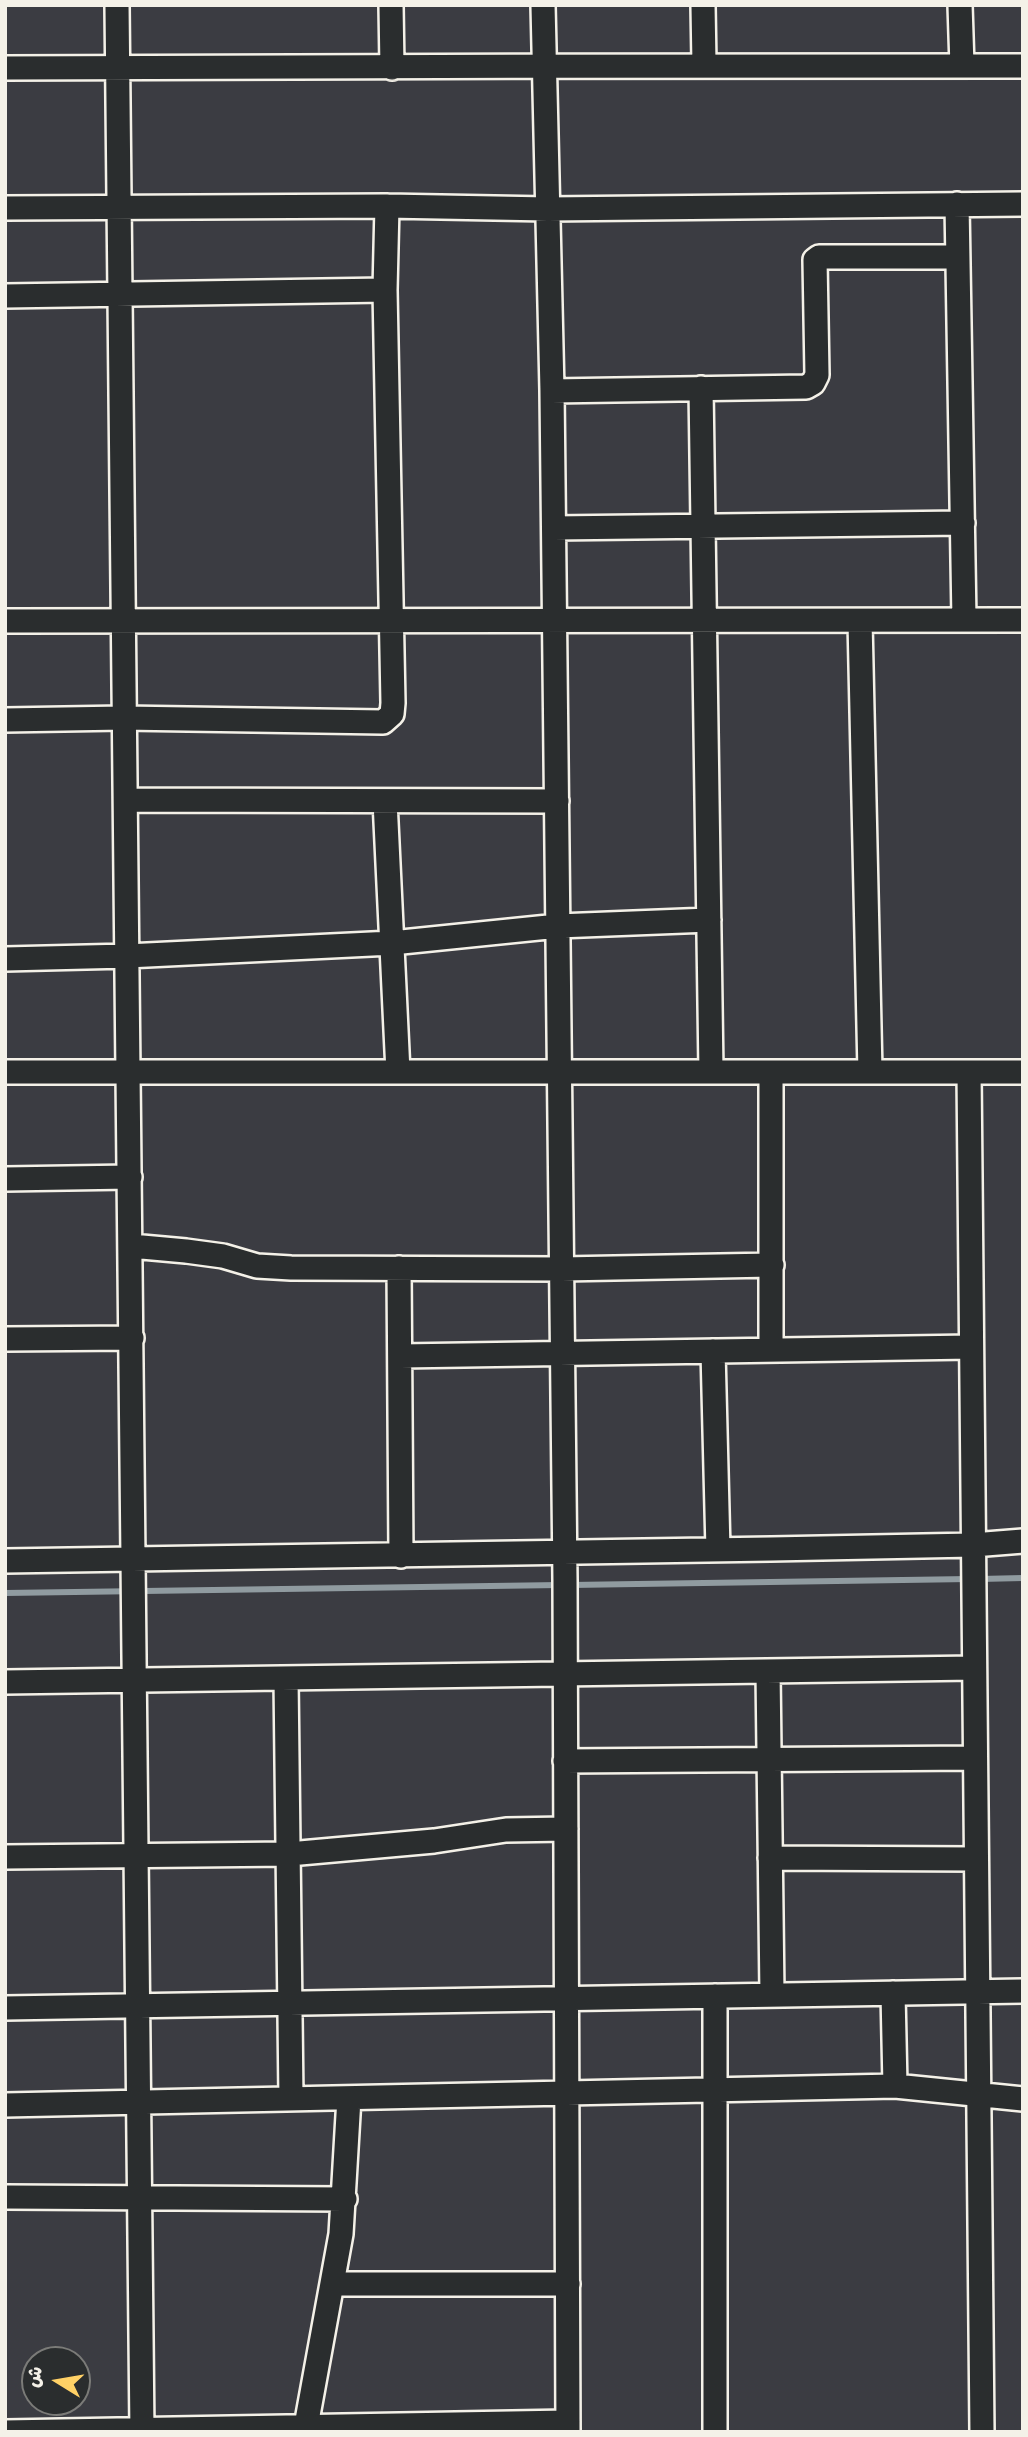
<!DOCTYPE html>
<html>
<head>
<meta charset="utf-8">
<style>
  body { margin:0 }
  #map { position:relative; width:1028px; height:2437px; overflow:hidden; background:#3b3c42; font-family:"Gochi Hand","Playpen Sans Arabic",sans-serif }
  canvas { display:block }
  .frame { position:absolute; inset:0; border:7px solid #f4f1e8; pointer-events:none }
  .north { position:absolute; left:21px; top:2346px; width:70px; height:70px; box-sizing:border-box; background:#2a2d2e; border:2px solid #7b7b78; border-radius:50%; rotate:281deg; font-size:19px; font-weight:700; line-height:28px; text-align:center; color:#f4f1e8 }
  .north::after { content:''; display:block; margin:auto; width:24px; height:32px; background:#ffd166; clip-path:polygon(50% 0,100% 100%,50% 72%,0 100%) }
</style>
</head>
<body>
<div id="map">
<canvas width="1028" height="2437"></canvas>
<div class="frame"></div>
<div class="north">ش</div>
</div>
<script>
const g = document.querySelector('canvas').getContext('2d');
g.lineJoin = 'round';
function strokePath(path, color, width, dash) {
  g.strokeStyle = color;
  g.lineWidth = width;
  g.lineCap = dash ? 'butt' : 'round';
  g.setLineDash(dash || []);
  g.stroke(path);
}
strokePath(new Path2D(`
  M980 1579 1023 1578
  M571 1585 969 1579
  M5 1593 560 1585`), '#909ba0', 6);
const minor = new Path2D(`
  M117 5 142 2432
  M391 5 392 68
  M543 5 552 391 565 1580 568 2432
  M703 5 704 64
  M960 5 962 66
  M5 68C344 68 684 64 1023 66
  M957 204 964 620
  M5 208 387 206 548 209 1023 204
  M5 296 385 290
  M701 388 711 1072
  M552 391 806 387 813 383 817 375 815 260 819 257H957
  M554 528 963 523
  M5 621 1023 620
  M860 621 870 1072
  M5 720 123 718 383 722 392 714 393 703 385 290 387 206
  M126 800 557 801
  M385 801 398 1072
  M5 959 127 956 392 943 558 926 709 920
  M5 1072H1023
  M771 1072V1350
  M969 1072 982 2432
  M5 1179 130 1177
  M131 1246 186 1251 223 1256 257 1266 291 1268 562 1269 772 1265
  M399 1268 401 1556
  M5 1339 132 1338
  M713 1351 718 1550
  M401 1356 971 1347
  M5 1561 771 1549 973 1545 1023 1541
  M768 1671 772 1995
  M286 1678 291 2099
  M5 1682 974 1668
  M565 1761 975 1758
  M5 1857 289 1854 434 1841 506 1830 566 1829
  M770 1858 976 1859
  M893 1993 895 2086
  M715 1996V2432
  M5 2008 1023 1991
  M5 2105 895 2086 1023 2099
  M5 2197 345 2199
  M333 2284H568
  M306 2426 341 2234 349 2098
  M5 2432 568 2422`);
strokePath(minor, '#f4f1e8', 28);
strokePath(minor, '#2a2d2e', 23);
</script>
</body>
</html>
